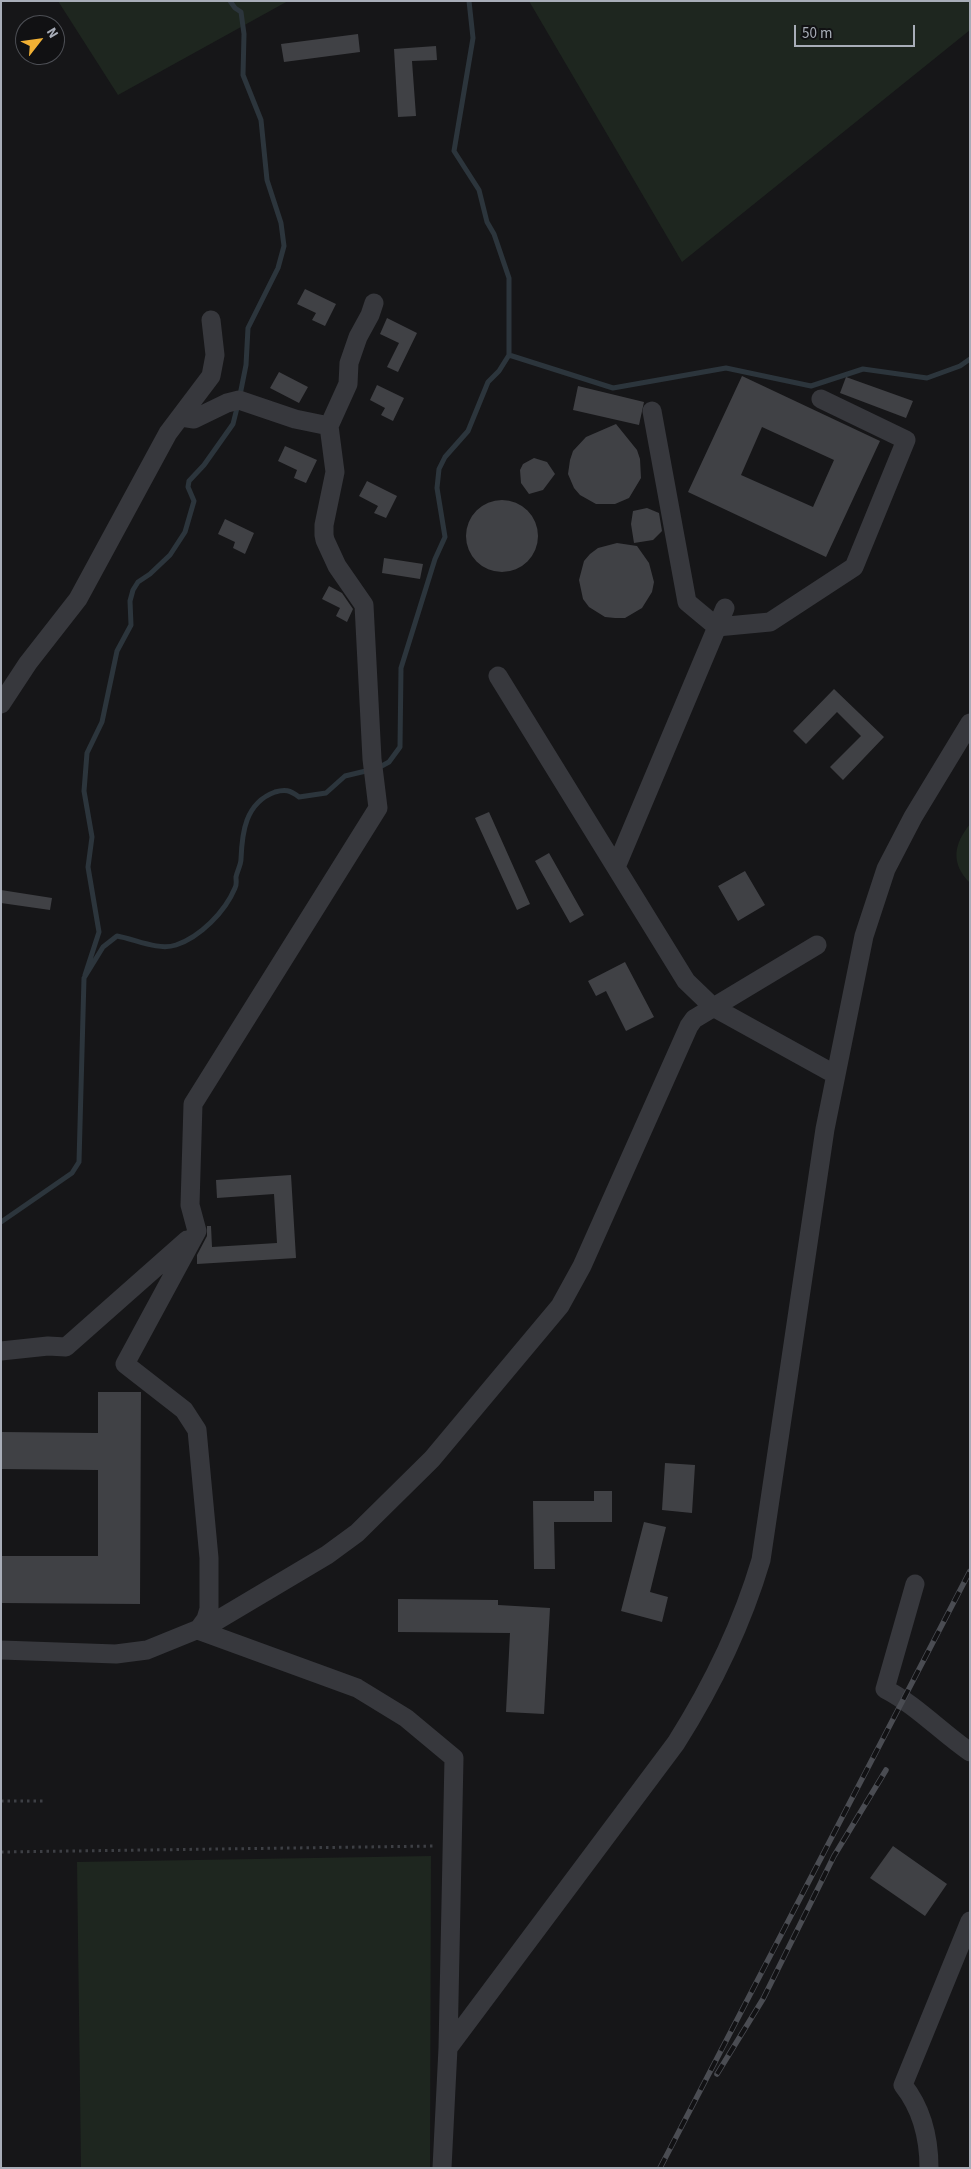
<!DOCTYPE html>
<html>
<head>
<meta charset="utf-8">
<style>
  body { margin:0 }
  #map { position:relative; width:971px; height:2169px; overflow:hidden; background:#161618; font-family:"Source Sans 3",sans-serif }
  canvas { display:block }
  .frame { position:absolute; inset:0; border:2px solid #a8adb8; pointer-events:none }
  .north { position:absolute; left:15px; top:15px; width:50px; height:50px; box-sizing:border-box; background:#111113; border:1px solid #4d4f55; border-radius:50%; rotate:60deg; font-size:14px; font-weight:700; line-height:20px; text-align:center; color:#a8adb8 }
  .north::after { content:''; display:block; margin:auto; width:18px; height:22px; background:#f2b134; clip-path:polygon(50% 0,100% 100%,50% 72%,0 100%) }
  .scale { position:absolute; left:794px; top:25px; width:121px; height:22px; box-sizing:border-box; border:2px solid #a8adb8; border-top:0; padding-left:6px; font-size:15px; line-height:18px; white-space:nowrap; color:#a8adb8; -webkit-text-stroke:4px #111113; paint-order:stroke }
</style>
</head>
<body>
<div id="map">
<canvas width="971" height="2169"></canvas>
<div class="frame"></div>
<div class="north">N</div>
<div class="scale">50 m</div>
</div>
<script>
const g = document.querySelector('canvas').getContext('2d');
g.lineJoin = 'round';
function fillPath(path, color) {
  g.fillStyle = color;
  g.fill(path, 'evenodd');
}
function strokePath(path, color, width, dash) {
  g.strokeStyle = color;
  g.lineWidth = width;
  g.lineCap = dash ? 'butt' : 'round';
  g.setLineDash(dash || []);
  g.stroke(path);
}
fillPath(new Path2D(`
  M58 1H288L118 95Z
  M529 1H970V30L682 262Z
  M970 824V883C950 863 954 844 970 824Z
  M431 1856 430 2168H81L77 1862Z`), '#1e261f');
strokePath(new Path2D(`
  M230 1 235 8 241 12 244 34 243 75 261 120 267 180 281 223 284 246 278 268 248 328 246 365 240 395
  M509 355 613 388 726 368 811 386 863 369 927 378 960 366 970 359
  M378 768 389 762 400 747 401 668 435 559 445 537 437 488 439 469 445 457 468 431 488 382 499 371 509 355V278L494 234 487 222 479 190 454 151 473 38 469 1
  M85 975 99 932 88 867 92 837 84 791 87 753 102 722 117 651 131 625 130 601 133 590 138 582 150 574 170 555 185 532 194 501 188 487 189 481 204 465 233 424 238 404
  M1 1222 72 1173 79 1162 84 978 103 947 117 936C135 939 158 951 176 945 200 937 225 912 235 888 237 885 236 881 236 877 237 871 241 865 241 859 242 833 245 803 275 792 285 789 290 790 299 797L326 793 345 776 370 770`), '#2c353c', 5);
fillPath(new Path2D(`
  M358 34 360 52 284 62 281 44Z
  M436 46 437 60 412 61 416 116 398 117 394 49Z
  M305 289 336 304 325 326 312 320 316 313 297 304Z
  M387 318 417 333 398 372 387 367 399 343 380 334Z
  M279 372 308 387 299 403 270 388Z
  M742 376 880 441 826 557 688 492ZM762 427 834 460 813 507 741 475Z
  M846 377 913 401 906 418 840 393Z
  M377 385 404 398 393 421 381 415 385 408 370 400Z
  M578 386 644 402 639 425 573 410Z
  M616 424 637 450 640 459 641 478 629 498 615 504H596L580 495 574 488 568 474 570 460 573 451 586 437Z
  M285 446 317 460 306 483 294 478 297 470 278 461Z
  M534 458 547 462 555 474 543 490 529 494 521 483 520 470 523 464Z
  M367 481 397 496 386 518 374 513 378 506 359 496Z
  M466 536a36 36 0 1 1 72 0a36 36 0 1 1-72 0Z
  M647 508 659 513 662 531 653 540 634 543 631 524 633 511Z
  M225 519 254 533 245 554 233 548 235 542 218 534Z
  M617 543 637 546 649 563 654 582 652 592 642 608 625 618H615L605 617 589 607 583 599 579 580 584 561 590 554 598 548Z
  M384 558 423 564 420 579 382 573Z
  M329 586 342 593 353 609 347 622 336 616 340 608 322 599Z
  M834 689 884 737 843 780 830 767 861 736 837 712 806 744 793 731Z
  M489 812 530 904 517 910 475 818Z
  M549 853 584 915 570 923 535 861Z
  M745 871 765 905 738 921 718 886Z
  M1 890 52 898 50 910 1 903Z
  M625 962 654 1017 626 1031 606 991 596 996 588 981Z
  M291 1175 296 1258 197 1264V1255L207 1236V1226H211L212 1247 277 1243 274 1194 217 1198 216 1180Z
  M98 1392H141L140 1604 1 1603V1556H98V1470L1 1469V1432L98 1433Z
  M665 1463 695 1465 692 1513 662 1510Z
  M594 1491H612V1522H554L555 1569H534L533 1501H594Z
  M644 1522 666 1527 650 1592 668 1597 662 1622 621 1611Z
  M398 1599 498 1600V1605L550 1608 544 1714 506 1712 510 1633 398 1632Z
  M893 1846 947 1884 925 1916 870 1878Z`), '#404145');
strokePath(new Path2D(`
  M1 1801H45
  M1 1852 436 1846`), '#3d3f44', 3, [2.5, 4]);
strokePath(new Path2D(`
  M374 303 370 315 358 337 349 363 348 384 329 426 335 472 324 525V535L325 540 337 566 364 605 372 759 378 808 193 1104 190 1205 197 1231 125 1364 184 1410 197 1430 209 1558V1609L206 1619 198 1630 357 1688 406 1718 454 1758 448 2048 442 2168
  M652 411 687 602 717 627 770 622 854 567 906 440 821 399
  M181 417 194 419 227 403 239 400 295 419 329 426
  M498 676 686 981 713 1007 836 1075
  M1 704 28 663 78 599 168 433 211 376 215 355 211 320
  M616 867 725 608
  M1 1351 48 1346 66 1347 187 1240
  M915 1584 885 1689C916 1705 941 1732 970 1752
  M1 1650 116 1654 147 1650 211 1624 327 1555 357 1533 432 1459 560 1306 582 1266 689 1026 694 1019 817 945
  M448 2048 676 1743C712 1686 742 1624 761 1560L825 1129 864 936 886 869 913 817 970 723
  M929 2168C929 2137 922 2109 903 2085L970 1921`), '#37383d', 19);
const rail = new Path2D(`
  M717 2074 763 1999 834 1856 886 1770
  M660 2168 970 1571`);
strokePath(rail, '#4a4c52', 5.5);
strokePath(rail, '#111113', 4, [11]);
</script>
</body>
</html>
